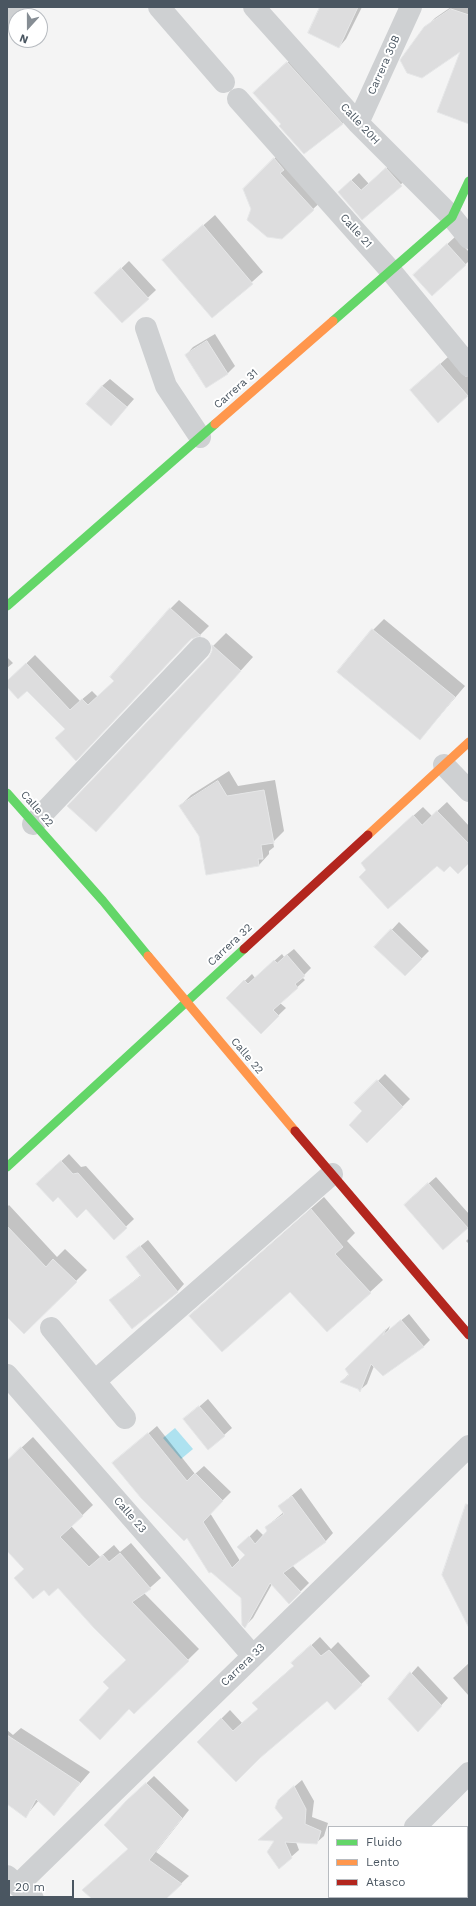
<!DOCTYPE html>
<html>
<head>
<meta charset="utf-8">
<style>
  body { margin:0 }
  #map { position:relative; width:476px; height:1906px; overflow:hidden; background:#f4f4f4; font-family:"Work Sans",sans-serif }
  canvas { display:block }
  .frame { position:absolute; inset:0; border:8px solid #4a5661; pointer-events:none }
  .legend { position:absolute; left:328px; top:1826px; width:140px; height:72px; box-sizing:border-box; background:#fff; border:1px solid #b7bbc0; margin:0; padding:5px 7px; list-style:none; font-size:12px; color:#4a5661 }
  .legend li { display:flex; align-items:center; gap:8px; height:20px }
  .legend b { width:20px; border:1px solid #b7bbc0 }
  .north { position:absolute; left:8px; top:8px; width:40px; height:40px; box-sizing:border-box; background:#fff; border:1px solid #b7bbc0; border-radius:50%; rotate:201deg; font-size:11px; font-weight:700; line-height:16px; text-align:center; color:#4a5661 }
  .north::after { content:''; display:block; margin:auto; width:14px; height:18px; background:#868d94; clip-path:polygon(50% 0,100% 100%,50% 72%,0 100%) }
  .scale { position:absolute; left:8px; top:1880px; width:66px; height:18px; box-sizing:border-box; border:2px solid #4a5661; border-top:0; padding-left:5px; font-size:12px; line-height:14px; white-space:nowrap; color:#4a5661; -webkit-text-stroke:3px #fff; paint-order:stroke }
</style>
</head>
<body>
<div id="map">
<canvas width="476" height="1906"></canvas>
<div class="frame"></div>
<ul class="legend">
<li><b style="height:5px;background:#63d668"></b>Fluido</li>
<li><b style="height:5px;background:#ff974d"></b>Lento</li>
<li><b style="height:5px;background:#b3261e"></b>Atasco</li>
</ul>
<div class="north">N</div>
<div class="scale">20 m</div>
</div>
<script>
const g = document.querySelector('canvas').getContext('2d');
g.lineJoin = 'round';
function fillPath(path, color) {
  g.fillStyle = color;
  g.fill(path, 'evenodd');
}
function strokePath(path, color, width, dash) {
  g.strokeStyle = color;
  g.lineWidth = width;
  g.lineCap = dash ? 'butt' : 'round';
  g.setLineDash(dash || []);
  g.stroke(path);
}
function write(font, color, halo, rows, align = 'center') {
  g.font = font + ' "Work Sans",sans-serif';
  g.lineWidth = 4;
  g.setLineDash([]);
  g.textBaseline = 'middle';
  g.strokeStyle = halo;
  g.fillStyle = color;
  for (const [text, x, y, turn = 0] of rows) {
    g.save();
    g.translate(x, y);
    g.rotate((+turn || 0) * Math.PI / 180);
    g.textAlign = isNaN(turn) ? turn : align;
    if (halo) g.strokeText(text, 0, 0);
    g.fillText(text, 0, 0);
    g.restore();
  }
}
fillPath(new Path2D(`
  M175 1428 193 1449 181 1459 163 1438Z`), '#aee2f0');
fillPath(new Path2D(`
  M321 7H362L346 39 339 47Z
  M451 7H469V123L462 50 425 28 435 18Z
  M295 56 349 116 342 124H282L262 85Z
  M285 148 324 199 313 209H252L244 189Z
  M394 161 409 177 362 219 339 192 359 173 369 184Z
  M215 215 263 272 213 317 164 260Z
  M455 237 469 252V261L432 295 421 268Z
  M129 261 156 290 122 322 103 286Z
  M215 334 235 366 228 373 207 387 186 355 193 347Z
  M448 357 466 377 469 374V394L438 421 411 390Z
  M110 379 134 399 111 425 102 386Z
  M179 600 209 626 200 635 191 638 66 729 27 689 7 686V682L35 655 80 701 92 691 98 697 115 680 170 609Z
  M384 619 465 686 420 739 373 630Z
  M226 633 253 657 109 817 210 657 213 652V646Z
  M7 657 13 663 7 668Z
  M229 771 238 786 275 780 284 831 273 842 274 847 269 851V854L259 865 200 836 180 806 191 795Z
  M447 802 469 826V862L368 869 371 854 423 807 432 816Z
  M399 922 429 951 405 975 376 947Z
  M294 949 311 968 302 977 305 980 280 1003 286 1008 261 1032 227 998 252 974 255 978 282 954 284 957Z
  M385 1074 410 1099 367 1142 364 1111 356 1103Z
  M69 1154 81 1167 86 1166 134 1219 114 1238 86 1208 45 1176Z
  M436 1177 469 1214V1226L443 1249 412 1198Z
  M324 1197 355 1233 347 1241 383 1280 370 1292 290 1291 190 1316Z
  M9 1205 57 1257 65 1249 87 1270 24 1333 7 1315V1207Z
  M469 1238V1244L466 1241Z
  M148 1240 184 1284 177 1292 111 1300 141 1275 127 1257Z
  M409 1314 430 1340 423 1347 374 1366 367 1384 360 1390 359 1388 342 1381 349 1374 346 1369 390 1326 388 1331Z
  M208 1399 232 1428 209 1448 185 1419Z
  M157 1426 195 1474 204 1466 231 1492 210 1513 240 1561 246 1555 247 1539 257 1529 264 1536 269 1531 266 1527 284 1512 279 1506 301 1488 333 1533 325 1542 292 1565 309 1583 289 1603 272 1584 253 1618 245 1626 242 1598 187 1536 114 1463Z
  M33 1437 93 1505 71 1526 100 1557 114 1545 120 1552 131 1543 161 1578 144 1593 199 1649 134 1713 110 1688 127 1660 58 1587 24 1569 7 1550V1461Z
  M320 1637 331 1649 338 1642 370 1676 335 1708 327 1699 259 1757 198 1742 230 1710 242 1723 259 1709 262 1694 295 1665 301 1655Z
  M469 1663V1696L453 1678Z
  M418 1666 448 1698 425 1723 389 1699Z
  M21 1728 90 1772 54 1814 39 1800 26 1816 7 1803V1730L13 1735Z
  M154 1776 189 1810 156 1852 189 1876 165 1899H93L129 1848 135 1794Z
  M302 1780 314 1801 312 1817 328 1823 324 1836 316 1843 296 1842 299 1850 291 1857 276 1840 284 1817 287 1793Z`), '#0003');
const building = new Path2D(`
  M320 7H358L339 48 308 33Z
  M451 9 469 15V124L437 112 460 52 422 78 407 73 400 60 424 27Z
  M287 62 343 124 304 154 279 126 281 124 253 93Z
  M274 158 284 170 280 173 314 210 282 239 267 237 247 220 251 209 243 189Z
  M386 168 402 186 362 220 338 192 351 180 361 190Z
  M203 225 253 284 212 318 162 260Z
  M447 244 466 265 432 296 413 275Z
  M121 268 149 299 122 323 94 293Z
  M207 341 228 374 206 388 185 355Z
  M440 364 468 396 438 423 410 390Z
  M102 386 127 407 111 426 86 404Z
  M170 608 201 636 191 639 76 761 55 738 65 729 27 691 18 699 7 687V681L26 663 70 710 82 699 88 705 114 681 110 677Z
  M372 629 455 697 420 740 337 672Z
  M212 645 241 671 96 832 67 806 209 657 212 651Z
  M218 781 227 796 264 790 274 843 261 845 263 859H258L259 866 206 875 199 836 179 806Z
  M437 811 469 844V863L458 874 450 866 444 872 437 866 388 909 359 877 366 870 361 863 413 815 422 825Z
  M391 929 422 959 405 976 374 947Z
  M287 955 305 976 295 984 298 988 273 1010 279 1016 261 1034 226 998 244 980 248 984 274 960 277 963Z
  M377 1080 403 1107 367 1143 349 1125 362 1111 354 1103Z
  M61 1161 73 1174 78 1173 127 1228 114 1240 86 1209 77 1218 58 1197 53 1202 36 1184Z
  M428 1183 468 1228 443 1250 404 1205Z
  M311 1209 343 1247 335 1254 371 1293 327 1332 290 1292 222 1352 189 1316Z
  M7 1226 46 1267 53 1259 77 1282 24 1334 7 1317Z
  M140 1246 178 1292 132 1329 109 1300 141 1276 126 1257Z
  M401 1320 424 1347 383 1376 371 1364 360 1392 358 1389 340 1382 349 1375 345 1369 386 1329 383 1335Z
  M199 1406 225 1436 208 1450 183 1419Z
  M148 1433 187 1481 195 1473 223 1501 203 1522 232 1568 245 1555 237 1547 249 1536 255 1544 267 1531 265 1527 284 1514 278 1506 292 1496 326 1542 283 1573 301 1592 289 1604 270 1583 245 1628 242 1625 241 1598 211 1572 209 1573 187 1538 184 1541 141 1498 112 1463Z
  M21 1447 83 1516 60 1537 89 1567 103 1555 109 1562 120 1553 151 1589 132 1602 189 1661 134 1714 129 1709 100 1740 79 1720 109 1688 103 1682 126 1660 94 1628 58 1588 49 1596 44 1590 33 1599 14 1578 24 1569 7 1551V1461Z
  M466 1504 469 1505V1628L442 1575Z
  M311 1645 321 1656 329 1650 362 1685 335 1710 327 1701 260 1758 236 1782 197 1742 221 1718 233 1731 258 1709 252 1703 294 1666 291 1663Z
  M410 1672 442 1706 418 1732 388 1699Z
  M7 1735 80 1783 54 1816 36 1799 26 1818 7 1804Z
  M146 1783 182 1818 149 1860 182 1884 166 1899H92L82 1890 128 1849 104 1825 126 1801Z
  M294 1786 306 1809 305 1824 321 1831 317 1844 285 1842 292 1858 279 1869 267 1852 274 1841 258 1840 283 1818 275 1808 278 1800Z`);
fillPath(building, '#ddddde');
strokePath(building, '#e5e6e7', 1);
strokePath(new Path2D(`
  M159 7 224 82
  M254 7 358 123 452 217 469 238
  M7 15 16 7
  M238 99 390 270 469 366
  M358 123 411 7
  M146 328 166 386 200 437
  M444 765 469 791
  M33 824 200 648
  M51 1328 125 1418
  M7 1375 253 1656
  M95 1381 332 1174
  M415 1827 469 1773
  M7 1876 33 1899
  M18 1885 469 1446
  M342 1899 344 1897`), '#ced0d2', 22);
strokePath(new Path2D(`
  M333 321 452 217 469 181
  M7 606 215 424
  M7 793 103 901 148 956
  M7 1167 244 949`), '#63d668', 9);
strokePath(new Path2D(`
  M215 424 333 321
  M368 835 469 742
  M148 956 295 1131`), '#ff974d', 9);
strokePath(new Path2D(`
  M244 949 368 835
  M295 1131 469 1335`), '#b3261e', 9);
write('11px', '#4a5661', '#fff', [
  ["Carrera 30B",384,65,-66],
  ["Calle 20H",360,124,47],
  ["Calle 21",356,231,48],
  ["Carrera 31",236,389,-41],
  ["Calle 22",37,809,49],
  ["Carrera 32",230,945,-43],
  ["Calle 22",247,1056,50],
  ["Calle 23",130,1515,49],
  ["Carrera 33",243,1665,-44]
]);
</script>
</body>
</html>
